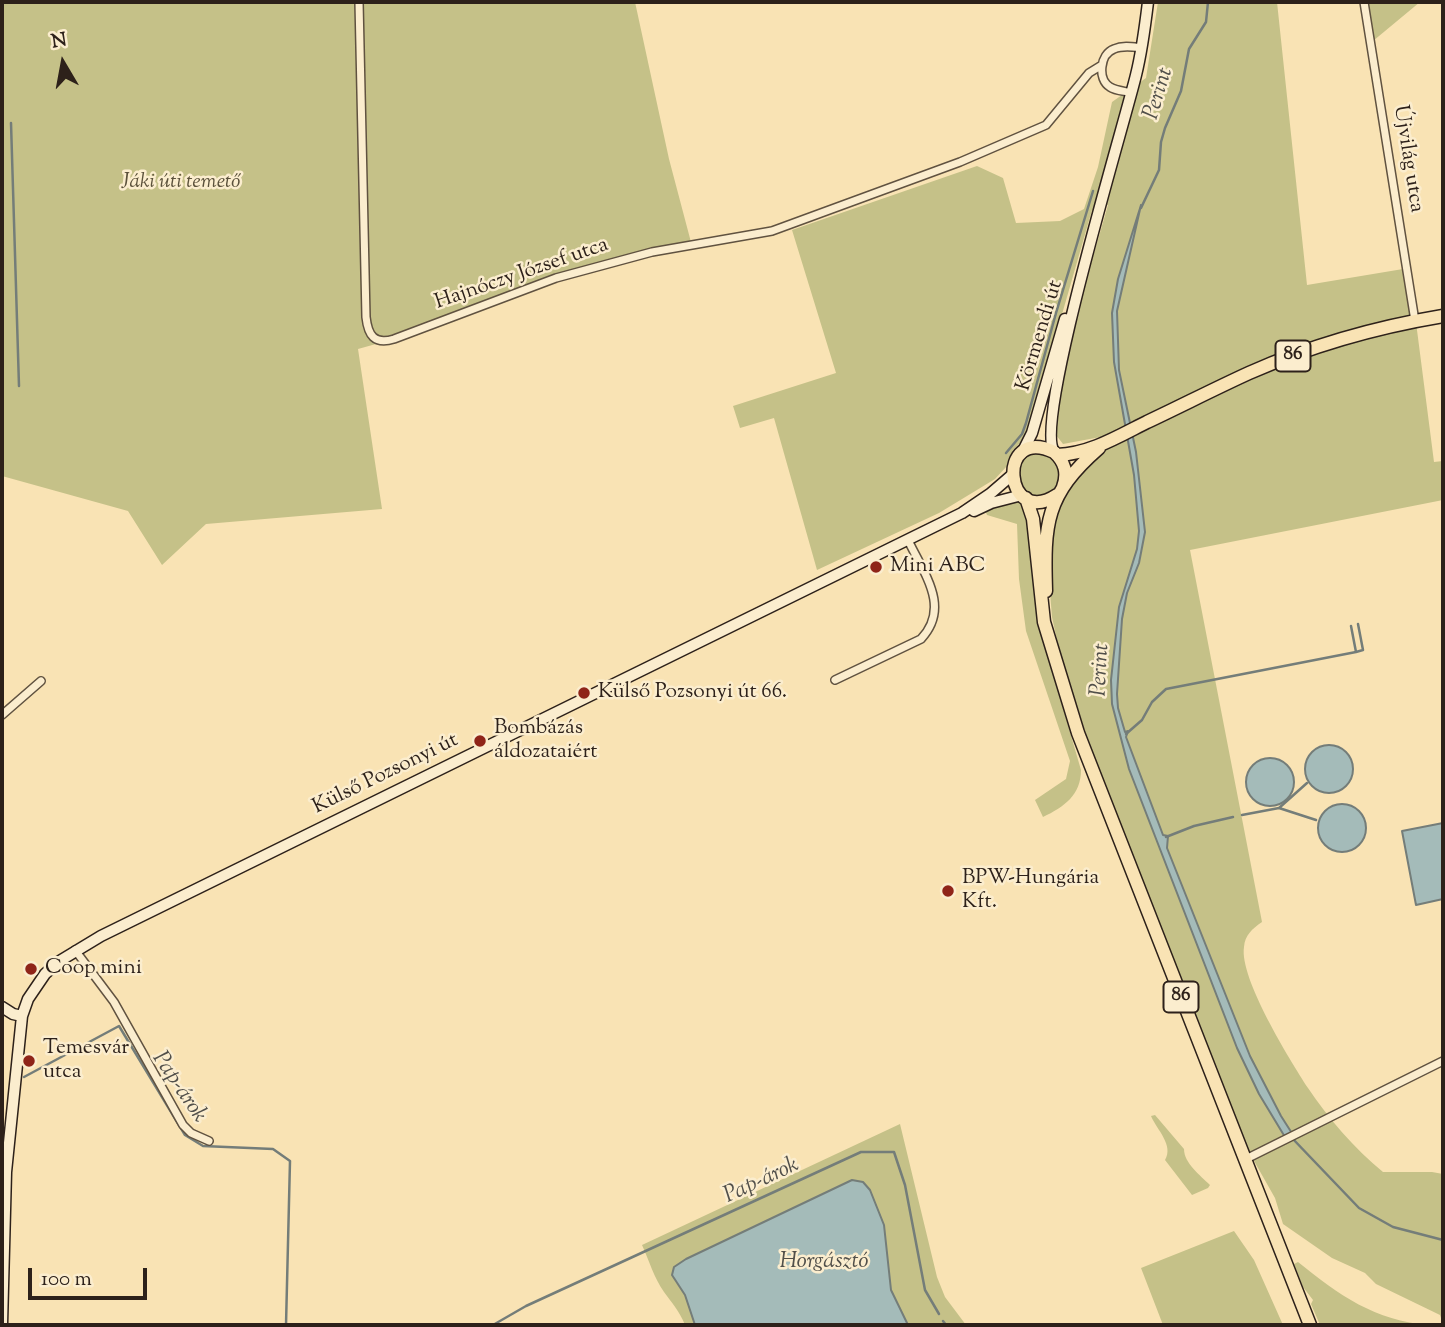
<!DOCTYPE html>
<html>
<head>
<meta charset="utf-8">
<style>
  body { margin:0 }
  #map { position:relative; width:1445px; height:1327px; overflow:hidden; background:#f9e3b4; font-family:"Sorts Mill Goudy",serif }
  canvas { display:block }
  .frame { position:absolute; inset:0; border:4px solid #2d211a; pointer-events:none }
  .north { position:absolute; left:28px; top:28px; width:70px; height:70px; -webkit-text-stroke:5px #fbedce; paint-order:stroke; rotate:350deg; font-size:19px; font-weight:700; line-height:28px; text-align:center; color:#2d211a }
  .north::after { content:''; display:block; margin:auto; width:24px; height:32px; background:#2d211a; clip-path:polygon(50% 0,100% 100%,50% 72%,0 100%) }
  .scale { position:absolute; left:28px; top:1268px; width:119px; height:32px; box-sizing:border-box; border:4px solid #2d211a; border-top:0; padding-left:9px; font-size:21px; line-height:24px; white-space:nowrap; color:#2d211a; -webkit-text-stroke:5px #fbedce; paint-order:stroke }
</style>
</head>
<body>
<div id="map">
<canvas width="1445" height="1327"></canvas>
<div class="frame"></div>
<div class="north">N</div>
<div class="scale">100 m</div>
</div>
<script>
const g = document.querySelector('canvas').getContext('2d');
g.lineJoin = 'round';
function fillPath(path, color) {
  g.fillStyle = color;
  g.fill(path, 'evenodd');
}
function strokePath(path, color, width, dash) {
  g.strokeStyle = color;
  g.lineWidth = width;
  g.lineCap = dash ? 'butt' : 'round';
  g.setLineDash(dash || []);
  g.stroke(path);
}
function write(font, color, halo, rows, align = 'center') {
  g.font = font + ' "Sorts Mill Goudy",serif';
  g.lineWidth = 5;
  g.setLineDash([]);
  g.textBaseline = 'middle';
  g.strokeStyle = halo;
  g.fillStyle = color;
  for (const [text, x, y, turn = 0] of rows) {
    g.save();
    g.translate(x, y);
    g.rotate((+turn || 0) * Math.PI / 180);
    g.textAlign = isNaN(turn) ? turn : align;
    if (halo) g.strokeText(text, 0, 0);
    g.fillText(text, 0, 0);
    g.restore();
  }
}
fillPath(new Path2D(`
  M2 2H635L669 159 692 246 616 260 394 339 358 349 382 509 206 524 162 565 128 511 2 476Z
  M1158 2H1277L1307 285 1409 268 1434 462 1443 461V500L1190 550 1262 922C1252 929 1245 935 1244 947 1239 978 1290 1060 1308 1088 1328 1118 1355 1149 1383 1172H1432L1443 1174V1324L1440 1315 1376 1284 1365 1273 1332 1258 1283 1224 1275 1198 1241 1138 1093 757 1058 645 1052 617 1048 568 1053 513 1089 461 1108 445 1106 436 1063 444 1056 435C1059 357 1087 280 1108 205L1092 210 1027 436 1013 450 1007 466 995 479 939 513 817 570 774 418 740 428 733 406 836 373 792 230 977 166 1003 178 1016 223 1060 221 1084 209 1098 167 1112 102 1146 78Z
  M1365 2H1420L1373 41Z
  M1017 475a22 22 0 1 1 44 0a22 22 0 1 1-44 0Z
  M1019 500 1026 505 1042 636 1081 770C1081 795 1064 807 1043 817L1035 800 1066 779 1070 761 1026 631 1019 579 1017 524 987 515 984 507Z
  M1155 1115 1184 1149C1184 1163 1200 1175 1210 1185L1208 1188 1192 1195 1165 1160C1174 1145 1157 1130 1151 1116Z
  M900 1124 937 1277 945 1297 966 1325H908L906 1323 891 1290 884 1225 672 1275 685 1295 695 1325H685C680 1312 672 1303 664 1292 654 1278 649 1260 642 1245Z
  M1234 1231 1254 1260 1283 1325H1163L1141 1268Z
  M1298 1262C1339 1295 1375 1321 1429 1325H1320L1311 1304 1313 1300 1303 1287 1294 1264Z`), '#c5c188');
const water = new Path2D(`
  M1141 205 1117 311 1119 370 1136 452 1145 532 1139 563 1127 593 1122 619 1117 694 1118 708 1125 732 1128 731 1126 737 1163 835 1168 836 1167 848 1250 1056 1281 1116 1295 1138 1288 1142 1259 1094 1237 1048 1129 769 1112 704 1111 680 1119 607 1137 549 1139 531 1134 475 1114 362 1112 313 1118 279Z
  M1305 769a24 24 0 1 1 48 0a24 24 0 1 1-48 0Z
  M1246 782a24 24 0 1 1 48 0a24 24 0 1 1-48 0Z
  M1318 828a24 24 0 1 1 48 0a24 24 0 1 1-48 0Z
  M1443 823V899L1416 905 1402 831Z
  M852 1180 863 1182 870 1190 884 1225 891 1290 908 1325H695L685 1295 672 1275 674 1267 686 1259Z`);
fillPath(water, '#a4bbb9');
strokePath(water, '#747d79', 2);
strokePath(new Path2D(`
  M11 123 19 386
  M1141 208 1159 170 1161 142 1165 128 1181 91 1189 49 1206 22 1208 2
  M1006 453 1022 434 1026 423 1056 313 1093 191
  M1356 652 1363 650 1358 624
  M1126 734 1142 720 1152 702 1166 689 1356 652 1351 626
  M1279 808 1307 783
  M1242 815 1279 808 1316 820
  M1166 837 1194 826 1233 817
  M24 1077 119 1026 185 1135 203 1146 273 1149 290 1161 286 1325
  M1292 1138 1359 1208 1393 1227 1443 1240
  M943 1321 946 1325
  M493 1325 526 1306 861 1152H894L905 1185 925 1290 939 1314`), '#747d79', 2.5);
const street = new Path2D(`
  M359 2 366 317C368 335 374 345 394 339L556 278 652 252 772 231 960 162 1046 125 1089 73 1102 65
  M1364 2 1415 321
  M1132 93C1125 91 1116 91 1110 87 1097 79 1100 54 1114 49 1123 45 1133 47 1142 48
  M835 680 921 639C951 607 924 574 908 540
  M2 715 41 681
  M75 950 114 1002 183 1125 191 1133 209 1141
  M1244 1160 1443 1061`);
const secondary = new Path2D(`
  M1054 452C1034 420 1123 129 1136 75 1142 51 1145 27 1148 2
  M1022 453 1032 433 1065 319
  M974 511 991 503 1022 495
  M2 1007 13 1014 22 1016
  M2 1324 6 1172 22 1016 28 999 45 974 58 962 101 936 962 513 990 494 1012 475`);
const primary = new Path2D(`
  M1057 455C1090 454 1119 436 1147 422 1181 406 1214 389 1249 373 1310 346 1377 327 1443 316
  M1057 495C1004 530 995 424 1054 452 1065 462 1068 473 1063 487
  M1026 498 1033 519 1044 622 1078 733 1310 1325
  M1046 591C1044 524 1045 495 1099 448`);
strokePath(street, '#605240', 10);
strokePath(secondary, '#2d211a', 13);
strokePath(primary, '#2d211a', 15);
strokePath(street, '#fbedce', 7);
strokePath(secondary, '#fbedce', 10);
strokePath(primary, '#f9e3b4', 12);
for (const [x, y, r, color] of [
  [876,567,7,"#8f2418"],
  [584,693,7,"#8f2418"],
  [480,741,7,"#8f2418"],
  [948,891,7,"#8f2418"],
  [31,969,7,"#8f2418"],
  [29,1061,7,"#8f2418"]
]) {
  const dot = new Path2D();
  dot.arc(x, y, r, 0, 2 * Math.PI);
  g.fillStyle = color;
  g.fill(dot);
  strokePath(dot, '#fbedce', 2.5);
}
for (const [x, y, w] of [
  [1293,356,35],
  [1181,997,35]
]) {
  const box = new Path2D();
  box.roundRect(x - w / 2, y - 15.5, w, 31, 5);
  g.fillStyle = '#fbedce';
  g.fill(box);
  strokePath(box, '#2d211a', 2);
}
write('bold 19px', '#2d211a', null, [
  ["86",1293,356],
  ["86",1181,997]
]);
write('21px', '#2d211a', '#fbedce', [
  ["Újvilág utca",1407,159,81],
  ["Hajnóczy József utca",522,275,-19],
  ["Körmendi út",1041,336,-73],
  ["Külső Pozsonyi út",386,775,-26]
]);
write('italic 21px', '#5b513b', '#fbedce', [
  ["Jáki úti temető",181,183]
]);
write('21px', '#2d211a', '#fbedce', [
  ["Mini ABC",890,567],
  ["Külső Pozsonyi út 66.",598,693],
  ["Bombázás",494,729],
  ["áldozataiért",494,753],
  ["BPW-Hungária",962,879],
  ["Kft.",962,903],
  ["Coop mini",45,969],
  ["Temesvár",43,1049],
  ["utca",43,1073]
], 'left');
write('italic 23px', '#514f4a', '#fbedce', [
  ["Perint",1160,94,-73],
  ["Perint",1102,670,-87],
  ["Pap-árok",178,1088,56],
  ["Pap-árok",762,1182,-25],
  ["Horgásztó",824,1263]
]);
</script>
</body>
</html>
